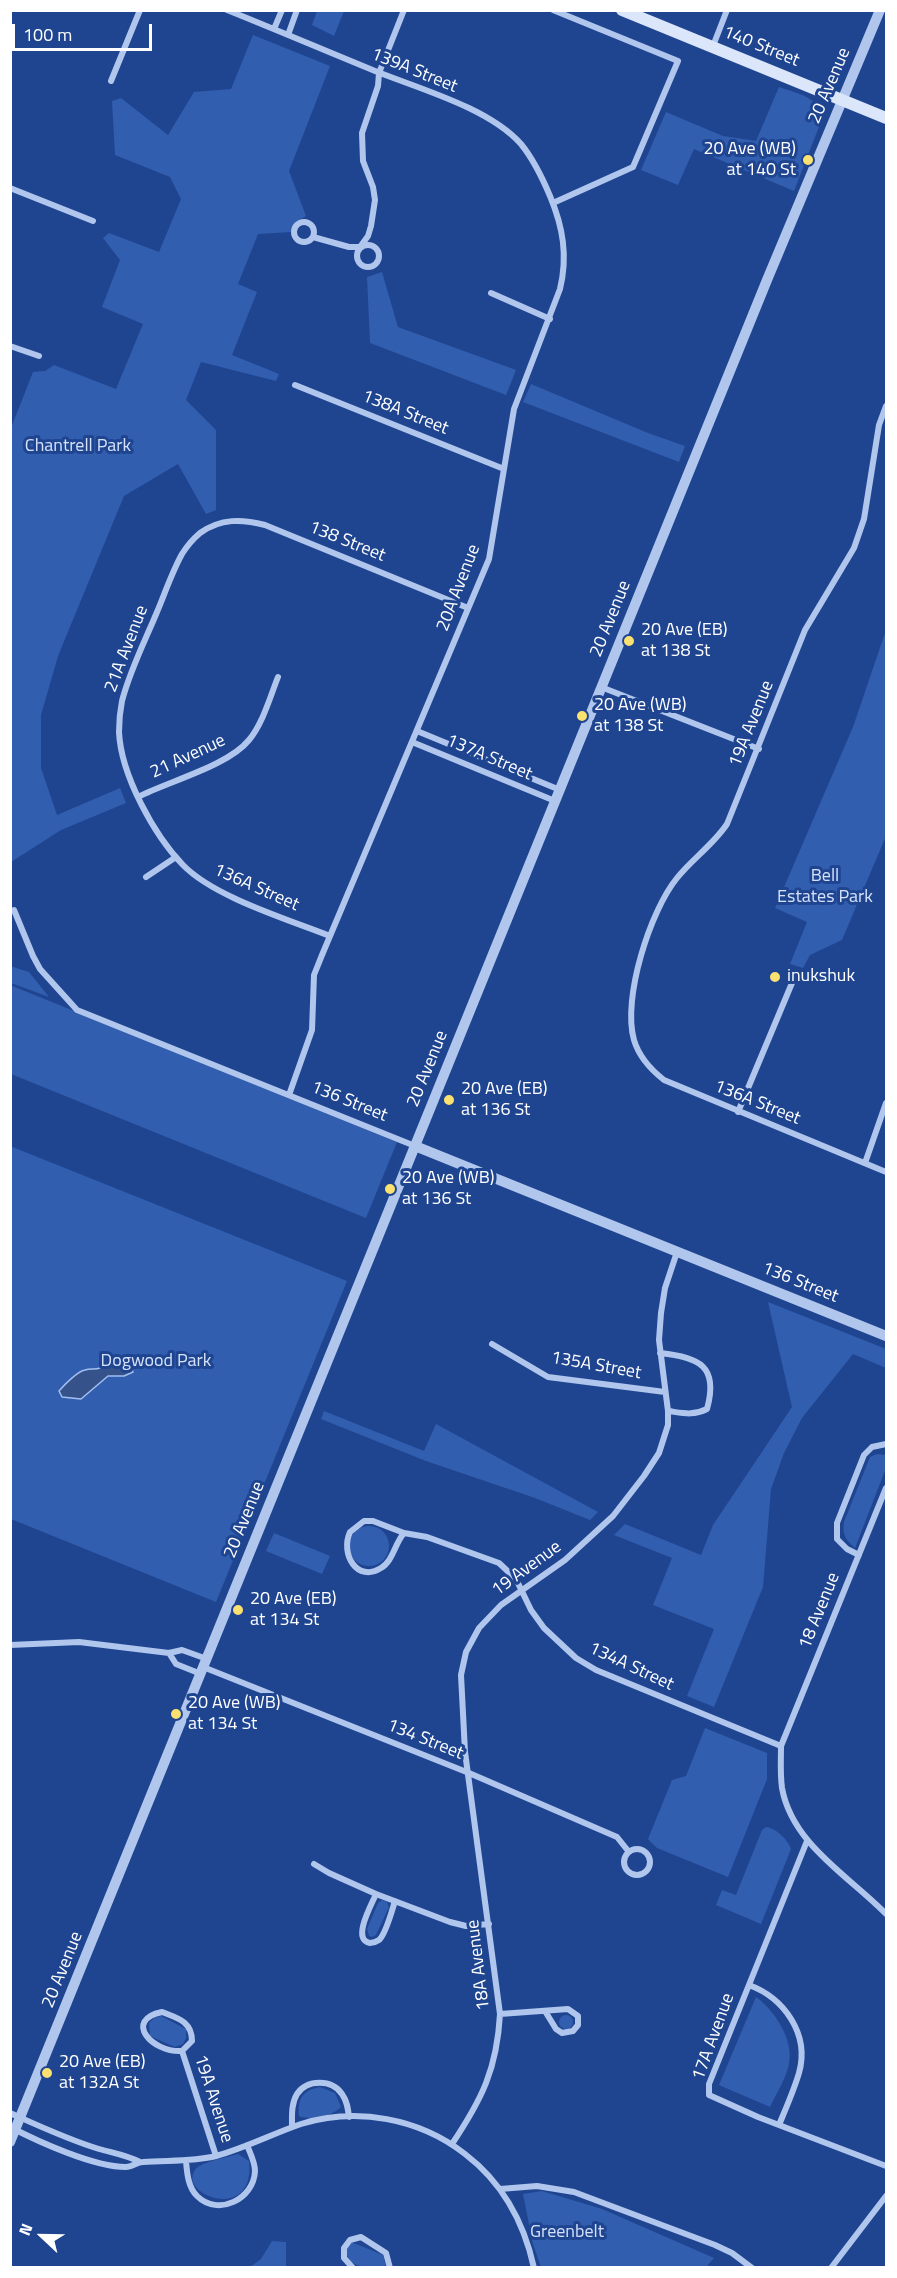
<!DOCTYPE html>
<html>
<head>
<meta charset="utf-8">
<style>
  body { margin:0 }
  #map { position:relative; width:897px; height:2278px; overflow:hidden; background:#1f4591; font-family:"Titillium Web",sans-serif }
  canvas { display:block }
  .frame { position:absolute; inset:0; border:12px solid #fff; pointer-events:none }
  .north { position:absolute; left:12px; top:2206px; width:60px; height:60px; -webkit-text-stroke:4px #1f4591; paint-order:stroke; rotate:292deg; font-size:16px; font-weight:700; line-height:24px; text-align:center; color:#fff }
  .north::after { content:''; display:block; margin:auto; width:21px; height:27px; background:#fff; clip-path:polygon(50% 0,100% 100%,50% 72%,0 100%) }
  .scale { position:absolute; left:12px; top:24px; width:140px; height:27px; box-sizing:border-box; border:3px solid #fff; border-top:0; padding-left:8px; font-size:18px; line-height:21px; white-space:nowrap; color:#fff; -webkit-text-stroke:4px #1f4591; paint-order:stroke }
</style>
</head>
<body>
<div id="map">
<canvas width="897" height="2278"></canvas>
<div class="frame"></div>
<div class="north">N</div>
<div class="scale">100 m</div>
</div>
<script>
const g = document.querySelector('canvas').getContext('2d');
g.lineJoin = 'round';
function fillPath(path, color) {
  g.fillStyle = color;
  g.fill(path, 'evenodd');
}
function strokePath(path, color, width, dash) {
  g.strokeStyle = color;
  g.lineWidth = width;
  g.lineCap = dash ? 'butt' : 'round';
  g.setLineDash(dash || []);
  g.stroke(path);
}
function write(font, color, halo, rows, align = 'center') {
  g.font = font + ' "Titillium Web",sans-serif';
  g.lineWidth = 6;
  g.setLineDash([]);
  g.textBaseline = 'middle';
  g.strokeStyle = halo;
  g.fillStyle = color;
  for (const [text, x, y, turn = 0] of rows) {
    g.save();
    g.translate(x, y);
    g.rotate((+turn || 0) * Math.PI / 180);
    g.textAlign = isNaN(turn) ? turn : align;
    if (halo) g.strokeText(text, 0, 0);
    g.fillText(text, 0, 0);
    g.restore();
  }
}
fillPath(new Path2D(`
  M317 11H344L334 36 312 25Z
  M253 35 330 66 289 171 306 216 296 222 291 232 258 234 238 284 257 292 232 355 279 374 276 381 201 362 186 400 216 430V510L206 514 178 464 124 496 58 656 41 715V768L57 815 120 788 126 803 61 830 11 862V428L33 372 45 371 54 365 116 389 143 324 102 307 120 260 103 238 109 233 159 252 181 199 170 177 115 155 112 101 121 98 168 135 194 92 231 89Z
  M779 87C798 94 819 96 822 119L794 191 694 149 678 185 641 170 666 112 723 136 756 141Z
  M382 272 398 327 516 370 506 395 370 343 367 277Z
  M531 384 648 433 685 446 679 462 523 402Z
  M886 630V836L842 940 810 955 803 968 790 964 807 922 775 908 853 727Z
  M10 966 29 972 49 997 11 983Z
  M10 985 397 1142 366 1218 11 1074Z
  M10 1146 347 1281 216 1602 11 1519Z
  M768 1302 886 1349V1368L853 1354 802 1418 784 1453 771 1489 763 1587 714 1707 687 1696 714 1629 653 1605 672 1558 614 1535 625 1524 701 1555 713 1525 792 1407Z
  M324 1411 424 1451 436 1424 598 1512 590 1520 535 1498 426 1461 321 1419Z
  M877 1454 886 1455V1468L855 1548C846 1540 842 1535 844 1522L870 1457Z
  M349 1546a20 20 0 1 1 40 0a20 20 0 1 1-40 0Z
  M274 1533 330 1556 322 1574 266 1551Z
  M705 1728 767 1753V1779L728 1877 657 1848 648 1839 672 1780 686 1776Z
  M766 1827C776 1828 788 1840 791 1849L761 1924 716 1905 722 1890 736 1895 762 1830Z
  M382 1900 387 1902 389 1907 376 1935 372 1937 369 1936 367 1929 378 1903Z
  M756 1997C774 2010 794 2039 789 2063 787 2077 776 2094 770 2107L719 2085Z
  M559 2022a7 7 0 1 1 14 0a7 7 0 1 1-14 0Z
  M161 2016 186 2029V2038L183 2044 175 2047 150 2036 149 2023 154 2018Z
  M320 2087 335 2093 341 2107C333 2116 310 2121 299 2116 297 2099 303 2090 320 2087Z
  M238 2154 249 2161C256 2224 177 2195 195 2170 200 2162 228 2157 238 2154Z
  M542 2191 602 2209 714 2258 706 2267H541L533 2244 523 2194Z
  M272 2241 286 2242V2267H250L261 2259Z
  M351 2242 383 2255 386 2267C369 2267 347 2270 346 2249Z`), '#325eaf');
const water = new Path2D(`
  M127 1355 132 1360 131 1367 133 1372 124 1376H108L81 1399 62 1397 59 1391C64 1385 78 1371 85 1370 90 1368 95 1370 100 1368 109 1364 118 1359 127 1355Z`);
fillPath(water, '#36528a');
strokePath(water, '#a3bfef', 1.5);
strokePath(new Path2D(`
  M227 10C277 30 326 51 375 71 420 89 489 108 521 144 534 160 542 177 550 196 563 227 568 256 560 289L514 409 489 559 322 955 314 975 312 1030 289 1095
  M274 29 282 10
  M288 35 297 10
  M713 46 727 10
  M111 81 140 10
  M10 188 93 221
  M553 203 633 167 678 61 553 10
  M294 232a10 10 0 1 1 20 0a10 10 0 1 1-20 0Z
  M313 237 349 247H360L368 236 371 226 375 200 373 187 363 161 362 133 378 86 379 73 404 10
  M357 256a11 11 0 1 1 22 0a11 11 0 1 1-22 0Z
  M491 293 550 319
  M10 346 39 356
  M295 385 504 469
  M886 406 879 425 864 519 854 548 805 630 727 824C713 845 692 859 677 878 650 911 622 999 634 1040 639 1057 650 1069 664 1080L886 1172
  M601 687 759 749
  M417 731 560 790
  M412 742 555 801
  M138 797C169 781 228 766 249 740 263 723 270 697 278 677
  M146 877 176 857
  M14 910 33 956 40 969 77 1010 415 1146
  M330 936C287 919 214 897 183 865 154 835 121 775 119 732 119 722 120 711 122 701 130 670 145 641 157 612 165 593 172 572 182 554 187 546 193 539 200 533 221 518 242 519 265 525L468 608
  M738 1112 792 983
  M865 1163 886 1103
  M492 1344 548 1377 665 1392
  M660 1353C699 1357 719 1366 707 1409 693 1416 683 1413 668 1411
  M886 1488 781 1746C781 1760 780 1774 782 1788 792 1844 849 1876 886 1914
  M364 1521H373L404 1533C395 1543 393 1561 381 1568 357 1583 340 1554 350 1532Z
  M404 1533 427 1537 499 1563 516 1579 531 1610 544 1628 576 1658 596 1670 781 1746
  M859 1555 847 1549 837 1539V1523L864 1455 872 1447 886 1444
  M10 1645 79 1642 169 1653 182 1650 207 1659
  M169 1653 176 1664 201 1674
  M203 1667 469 1773 617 1837 629 1852
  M807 1841 709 2084V2095L758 2117 886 2166
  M624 1862a13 13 0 1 1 26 0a13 13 0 1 1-26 0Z
  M314 1864 329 1873 376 1894 450 1922 466 1926 489 1924
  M376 1894C372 1904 351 1940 370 1943 374 1943 376 1942 379 1940 386 1934 392 1910 395 1901
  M749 1985C784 1998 810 2034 799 2073 794 2090 786 2108 779 2125
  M162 2012C177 2018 192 2021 192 2041L182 2051C152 2053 123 2020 162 2012Z
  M500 2014 568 2009 578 2016V2025L573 2031 562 2033 556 2029 545 2011
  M182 2051 216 2156
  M10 2113C39 2126 69 2140 99 2149 113 2153 126 2155 140 2162
  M10 2127C39 2142 94 2167 126 2167 132 2167 137 2162 143 2162 168 2160 192 2162 216 2156 245 2148 272 2134 301 2124 357 2107 419 2118 465 2154 503 2183 524 2222 534 2268
  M292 2127C292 2116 291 2104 297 2094 307 2079 332 2079 342 2094 347 2101 348 2108 349 2117
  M452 2144C482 2099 497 2069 500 2014L465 1752 461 1675 466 1652 479 1628 501 1605 565 1560 613 1516 644 1476 659 1453 668 1425V1411L659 1340 661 1313 665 1288 677 1252
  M186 2161C187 2173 188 2187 197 2196 218 2217 254 2199 255 2171 255 2162 250 2153 247 2145
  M500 2189 537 2186 574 2192 715 2245 732 2253 752 2268
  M353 2268 344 2258V2248L350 2240 361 2237 386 2253 390 2268
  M831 2268 886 2196`), '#b0c6ed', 6);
strokePath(new Path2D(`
  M415 1146 886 1336
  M10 2142 767 280 880 10`), '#b0c6ed', 10);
strokePath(new Path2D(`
  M622 10 886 118`), '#dce6fa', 12);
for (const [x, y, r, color] of [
  [808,160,6,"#fbe170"],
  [629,641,6,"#fbe170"],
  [582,716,6,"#fbe170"],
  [775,977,6,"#fbe170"],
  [449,1100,6,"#fbe170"],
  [390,1189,6,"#fbe170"],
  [238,1610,6,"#fbe170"],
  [176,1714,6,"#fbe170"],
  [47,2073,6,"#fbe170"]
]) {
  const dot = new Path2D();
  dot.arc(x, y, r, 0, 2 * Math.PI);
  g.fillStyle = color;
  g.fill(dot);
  strokePath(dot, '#1f4591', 2);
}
write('18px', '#fff', '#1f4591', [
  ["140 Street",761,47,22],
  ["139A Street",414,71,22],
  ["20 Avenue",830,86,-67],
  ["138A Street",405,413,22],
  ["138 Street",347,542,22],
  ["20A Avenue",459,588,-69],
  ["20 Avenue",611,619,-68],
  ["21A Avenue",127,649,-69],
  ["19A Avenue",752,724,-68],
  ["21 Avenue",188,757,-25],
  ["137A Street",489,758,23],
  ["136A Street",256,888,24],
  ["20 Avenue",428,1069,-68],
  ["136 Street",349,1102,22],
  ["136A Street",757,1103,22],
  ["136 Street",800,1283,22],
  ["135A Street",596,1366,10],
  ["20 Avenue",245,1520,-68],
  ["19 Avenue",527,1569,-36],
  ["18 Avenue",820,1611,-68],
  ["134A Street",631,1667,25],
  ["134 Street",425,1740,22],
  ["18A Avenue",479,1965,-97],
  ["20 Avenue",63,1970,-68],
  ["17A Avenue",714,2037,-70],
  ["19A Avenue",213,2099,72]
]);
write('18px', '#fff', '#1f4591', [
  ["20 Ave (WB)",796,150,"right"],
  ["at 140 St",796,171,"right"],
  ["20 Ave (EB)",641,631],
  ["at 138 St",641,652],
  ["20 Ave (WB)",594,706],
  ["at 138 St",594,727],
  ["inukshuk",787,977],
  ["20 Ave (EB)",461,1090],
  ["at 136 St",461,1111],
  ["20 Ave (WB)",402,1179],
  ["at 136 St",402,1200],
  ["20 Ave (EB)",250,1600],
  ["at 134 St",250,1621],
  ["20 Ave (WB)",188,1704],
  ["at 134 St",188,1725],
  ["20 Ave (EB)",59,2063],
  ["at 132A St",59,2084]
], 'left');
write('18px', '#d6e2fa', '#1f4591', [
  ["Chantrell Park",78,447],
  ["Bell",825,877],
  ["Estates Park",825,898],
  ["Dogwood Park",156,1362],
  ["Greenbelt",567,2233]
]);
</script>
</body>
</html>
